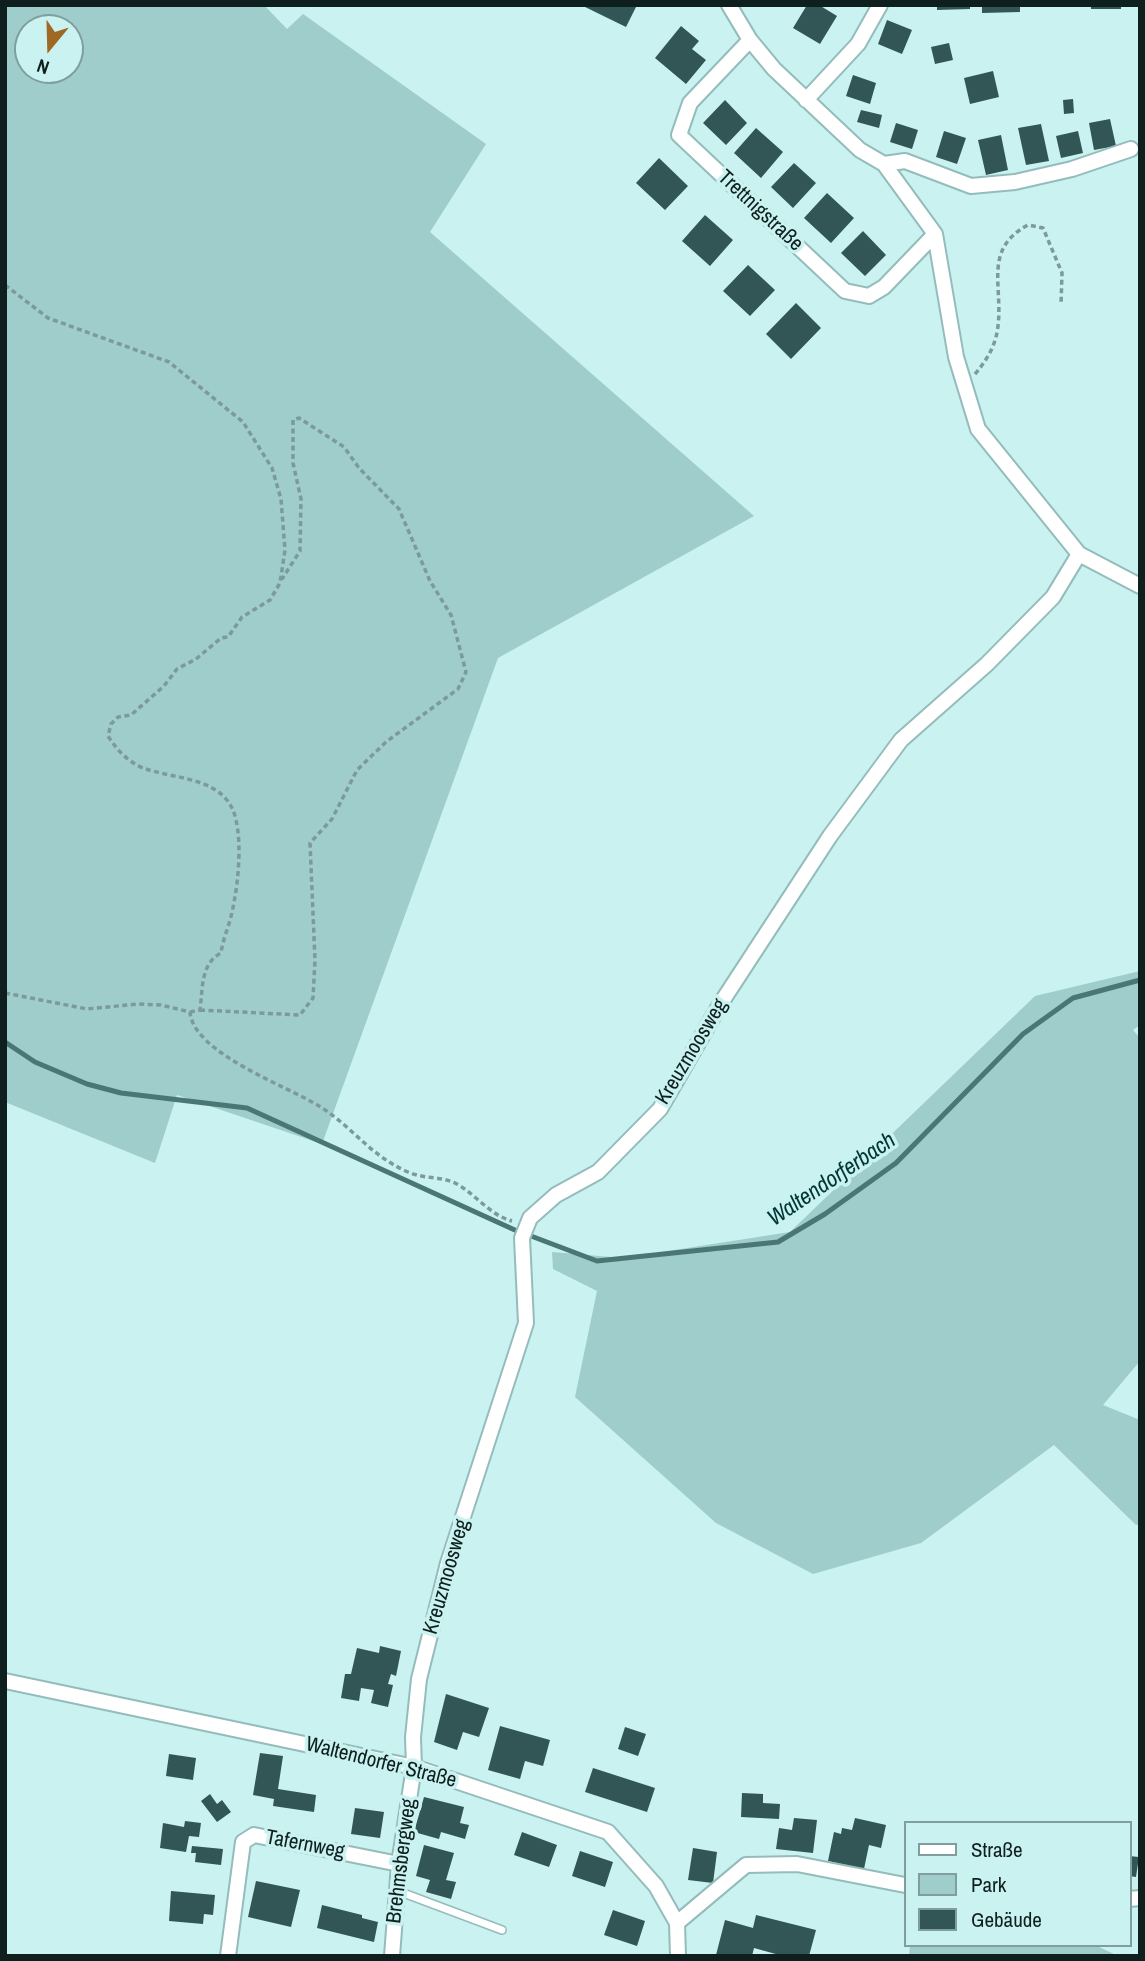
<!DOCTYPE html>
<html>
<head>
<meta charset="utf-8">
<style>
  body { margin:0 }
  #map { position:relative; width:1145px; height:1961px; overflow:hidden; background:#c9f2f1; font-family:"Archivo Narrow",sans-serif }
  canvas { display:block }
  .frame { position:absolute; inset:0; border:7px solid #0f1f1e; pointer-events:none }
  .legend { position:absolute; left:904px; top:1821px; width:228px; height:126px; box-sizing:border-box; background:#c9f2f1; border:2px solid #7f9e9d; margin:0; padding:9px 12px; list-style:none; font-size:21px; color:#0f1f1e }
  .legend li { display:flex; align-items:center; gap:14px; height:35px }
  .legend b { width:35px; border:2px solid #7f9e9d }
  .north { position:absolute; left:14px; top:14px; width:70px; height:70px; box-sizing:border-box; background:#c9f2f1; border:2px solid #7f9e9d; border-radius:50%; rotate:199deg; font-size:19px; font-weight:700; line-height:28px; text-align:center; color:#0f1f1e }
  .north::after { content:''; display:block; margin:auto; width:24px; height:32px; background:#9f6923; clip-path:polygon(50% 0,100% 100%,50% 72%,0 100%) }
</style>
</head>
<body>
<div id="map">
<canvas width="1145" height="1961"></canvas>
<div class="frame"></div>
<ul class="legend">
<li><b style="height:9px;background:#fff"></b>Straße</li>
<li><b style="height:19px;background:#9fcdcc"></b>Park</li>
<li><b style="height:19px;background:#315655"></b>Gebäude</li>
</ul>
<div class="north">N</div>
</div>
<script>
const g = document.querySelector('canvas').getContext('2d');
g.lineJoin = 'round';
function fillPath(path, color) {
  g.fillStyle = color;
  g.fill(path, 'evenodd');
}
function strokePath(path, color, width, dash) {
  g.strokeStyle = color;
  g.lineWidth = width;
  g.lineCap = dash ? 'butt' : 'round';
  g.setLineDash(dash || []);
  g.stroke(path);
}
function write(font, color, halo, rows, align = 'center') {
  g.font = font + ' "Archivo Narrow",sans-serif';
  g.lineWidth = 7;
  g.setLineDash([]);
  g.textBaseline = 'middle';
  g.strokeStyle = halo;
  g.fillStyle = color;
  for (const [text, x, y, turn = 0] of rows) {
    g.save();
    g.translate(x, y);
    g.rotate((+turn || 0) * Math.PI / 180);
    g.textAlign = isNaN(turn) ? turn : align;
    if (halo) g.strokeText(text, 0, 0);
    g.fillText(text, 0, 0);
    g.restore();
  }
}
fillPath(new Path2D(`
  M5 5H264L287 29 303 14 486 144 430 232 754 516 498 658 322 1144 177 1095 155 1163 5 1102ZM28 28H70V70H28Z
  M1140 971V1025L1133 1030 1140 1038V1361L1103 1405 1140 1420V1524L1136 1525 1054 1445 921 1543 813 1574 716 1523 575 1397 597 1291 553 1269 552 1252 623 1258 790 1232 1035 996Z
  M910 1945H1095L1118 1956H909Z`), '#9fcdcc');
strokePath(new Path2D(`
  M5 1042 35 1062 87 1084 121 1093 247 1108 517 1231
  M531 1236 597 1261 778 1242 825 1214 896 1163 1023 1034 1073 998 1140 980`), '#4a7675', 5);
fillPath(new Path2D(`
  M581 5H637L626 27Z
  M807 5H819L837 16 820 44 793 28Z
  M937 5H970V9L937 10Z
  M982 5H1020V12L982 13Z
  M1091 5H1121V9H1091Z
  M887 20 912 30 902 54 878 44Z
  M681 26 699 41 692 49 706 60 686 84 655 58Z
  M949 43 953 60 935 64 931 47Z
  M993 71 999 97 970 104 964 78Z
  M853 75 876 83 870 104 846 96Z
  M1073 99 1074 113 1064 114 1063 100Z
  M725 100 747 123 726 145 703 123Z
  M861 110 882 115 879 128 857 122Z
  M1110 119 1116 146 1094 150 1089 123Z
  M896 123 918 130 912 149 890 142Z
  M1041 124 1049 161 1026 165 1018 128Z
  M756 128 783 152 761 178 734 153Z
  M944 131 966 138 957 164 936 157Z
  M1078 131 1083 153 1061 158 1056 136Z
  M1001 135 1008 170 986 175 978 140Z
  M659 158 688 186 665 210 636 183Z
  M794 163 816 183 793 208 771 187Z
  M827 193 854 218 831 243 804 218Z
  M705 215 733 240 710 266 682 241Z
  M863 231 886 255 865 276 841 253Z
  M748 265 775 290 750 316 723 291Z
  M796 303 821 328 791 359 766 334Z
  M380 1646 401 1651 396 1676 391 1674 388 1684 393 1685 388 1707 371 1703 374 1690 361 1688 359 1701 341 1698 345 1674H351L357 1648 379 1653Z
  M446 1694 489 1708 479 1737 463 1732 457 1750 434 1742Z
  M500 1726 550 1740 543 1766 525 1761 520 1779 488 1770Z
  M625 1727 646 1734 638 1756 618 1749Z
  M260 1753 283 1756 278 1789 316 1795 314 1812 273 1806 274 1799 253 1795Z
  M169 1754 196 1758 193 1780 166 1776Z
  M593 1768 655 1788 647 1812 585 1792Z
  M742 1793 763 1794V1803L780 1804 779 1819 741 1817Z
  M210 1794 217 1804 222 1800 231 1812 217 1822 201 1801Z
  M424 1797 464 1807 460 1823 469 1825 465 1839 441 1832 439 1839 414 1832Z
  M355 1808 384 1812 380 1838 351 1834Z
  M794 1818 817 1820 813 1853 776 1849 779 1828 792 1830Z
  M855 1818 886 1825 881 1848 869 1845 864 1869 828 1861 834 1832 841 1834 842 1828 852 1830Z
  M185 1821 201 1823 199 1837 189 1836 186 1852 160 1848 163 1823 184 1827Z
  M522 1832 557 1845 549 1867 514 1855Z
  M424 1845 454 1853 446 1880 456 1882 451 1899 426 1892 430 1880 416 1876Z
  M192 1846 223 1849 221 1865 195 1862 196 1853H191Z
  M693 1848 717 1852 713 1883 688 1880Z
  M580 1851 613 1862 605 1887 572 1876Z
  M1129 1856 1139 1857 1136 1877 1129 1876Z
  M256 1881 300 1890 291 1927 248 1917Z
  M171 1891 215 1895 213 1915 204 1914 203 1924 169 1921Z
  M322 1905 362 1915V1918L378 1922 374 1942 317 1928Z
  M613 1910 645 1921 637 1946 604 1935Z
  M756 1915 816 1930 809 1956H783L754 1948 752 1956 716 1955 725 1920 753 1928Z`), '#315655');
const service = new Path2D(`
  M398 1891 502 1930`);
const minor = new Path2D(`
  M729 5 750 40 774 69 860 150 884 164 935 234 956 357 978 429 1079 554 1140 586
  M750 40 690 103 679 135 845 291 869 296 884 287 935 234
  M806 100 858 44 880 5
  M884 164 905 161 971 186 1015 182 1072 169 1131 149
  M5 1681 414 1767 608 1832 656 1886 677 1923 678 1956
  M1129 1899 1140 1898
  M677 1923 746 1865 797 1864 905 1885
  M228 1956 243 1842 254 1835 399 1864
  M392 1956 399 1864 414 1767 413 1737 419 1679 448 1563 526 1323 522 1238 530 1218 556 1195 598 1172 660 1109 721 1003 830 836 901 740 987 664 1053 597 1079 554`);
strokePath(service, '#94bcbb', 10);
strokePath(minor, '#94bcbb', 18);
strokePath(new Path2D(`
  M5 285 48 318 169 362 243 422 272 468 281 499 285 550 280 583 270 600 242 617 228 637 221 638 196 659 177 669 164 686 131 715 118 717 111 724 108 736C117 750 127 761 143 768 175 780 227 776 236 820 242 846 238 886 232 912 229 927 223 938 221 953 200 964 203 989 200 1010L190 1012
  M975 374C987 360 996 345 998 326 1003 285 983 249 1028 225L1043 228 1062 273 1061 305
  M5 993 87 1009 138 1004 161 1005 190 1012C193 1053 287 1086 319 1106 353 1127 369 1155 408 1172 423 1179 440 1176 455 1183 475 1193 489 1215 512 1221
  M200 1010 300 1015 313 998 315 960 310 843 332 819 357 770 386 742 458 689 466 672 451 615 430 581 399 509 359 468 344 447 299 418 293 420V463L301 499 300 551 282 579`), '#7b9a99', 3.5, [5, 3.5]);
strokePath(service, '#fff', 7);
strokePath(minor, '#fff', 14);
write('21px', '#0f1f1e', '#c9f2f1', [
  ["Trettnigstraße",760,211,43],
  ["Kreuzmoosweg",692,1052,-59],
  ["Kreuzmoosweg",447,1577,-74],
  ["Waltendorfer Straße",381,1763,14],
  ["Tafernweg",305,1845,11],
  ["Brehmsbergweg",402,1861,-83]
]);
write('italic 23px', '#003635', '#c9f2f1', [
  ["Waltendorferbach",832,1180,-34]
]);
</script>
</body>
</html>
